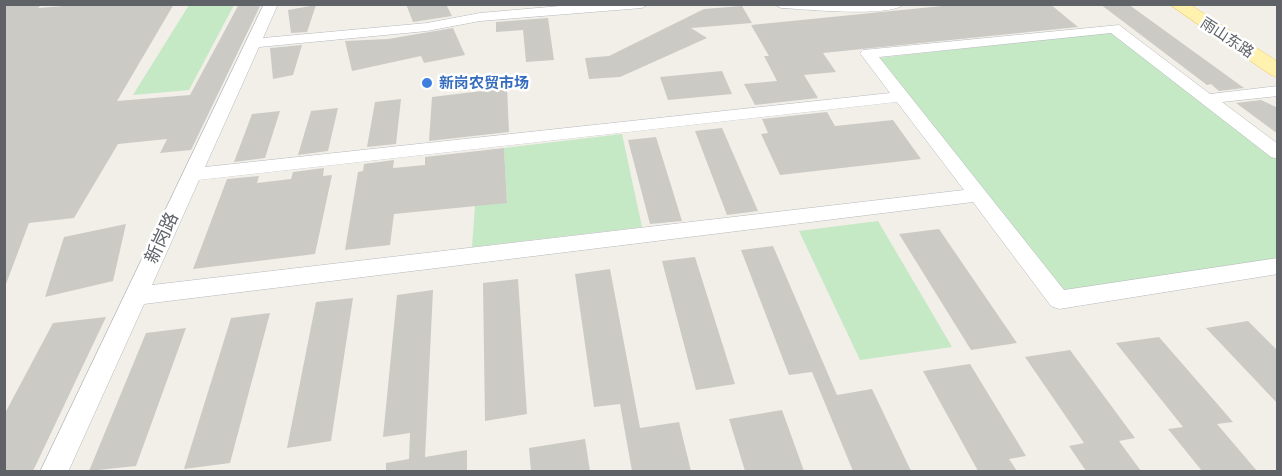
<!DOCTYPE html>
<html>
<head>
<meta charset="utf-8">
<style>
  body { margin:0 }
  #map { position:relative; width:1282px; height:476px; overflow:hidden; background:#f1efe8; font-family:Inter,sans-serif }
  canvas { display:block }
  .frame { position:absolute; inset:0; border:6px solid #5f6368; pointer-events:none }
</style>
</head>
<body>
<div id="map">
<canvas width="1282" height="476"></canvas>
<div class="frame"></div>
</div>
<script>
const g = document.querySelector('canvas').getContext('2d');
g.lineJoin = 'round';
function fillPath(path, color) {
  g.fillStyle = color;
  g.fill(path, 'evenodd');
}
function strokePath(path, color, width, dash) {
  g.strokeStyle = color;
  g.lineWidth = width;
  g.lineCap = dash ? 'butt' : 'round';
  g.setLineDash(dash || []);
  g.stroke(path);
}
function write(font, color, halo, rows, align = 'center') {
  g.font = font + ' Inter,"Noto Sans SC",sans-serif';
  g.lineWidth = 5;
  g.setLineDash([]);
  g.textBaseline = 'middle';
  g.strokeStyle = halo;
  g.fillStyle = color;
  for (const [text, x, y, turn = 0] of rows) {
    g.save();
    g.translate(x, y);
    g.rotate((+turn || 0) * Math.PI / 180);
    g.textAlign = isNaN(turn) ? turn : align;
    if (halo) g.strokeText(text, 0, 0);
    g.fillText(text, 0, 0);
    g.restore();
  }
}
fillPath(new Path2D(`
  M189 5H234L189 90 133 95Z
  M1114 32 1277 158V260L1066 293 878 58Z
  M622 134 642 227 472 247 475 206 507 202 504 148Z
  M878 221 952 347 860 360 799 231Z`), '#c5e8c5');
fillPath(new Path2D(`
  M4 4H42L38 8 89 4H174L117 101 190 95 239 4H261L191 150 160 153 167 139 118 144 74 218 29 223 6 284Z
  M406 4H446L452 16 413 22Z
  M962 4H1050L1078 27 823 53 836 72 804 75 818 98 755 105 744 84 777 81 764 56H769L751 25Z
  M1100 4H1128L1244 88 1219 91 1211 84 1207 85Z
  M316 5 307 32 291 33 288 10Z
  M742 6 752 23 691 28 707 38 620 77 589 79 585 58 609 56 704 9Z
  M548 18 554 60 526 62 523 30 496 32V22Z
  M453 28 465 55 424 63 421 56 352 71 345 41 388 39Z
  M302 45 293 75 273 79 270 48Z
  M722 71 732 94 668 100 660 77Z
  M507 88 509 132 429 141 432 97Z
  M401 99 396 144 367 147 375 102Z
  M1261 100 1278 108V134L1236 103Z
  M338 108 328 151 298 155 311 111Z
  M280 111 265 158 234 162 252 114Z
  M827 112 835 126 893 120 921 159 780 175 761 134 768 133 762 119Z
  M722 128 758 211 727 215 695 131Z
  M656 137 682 221 650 224 628 140Z
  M504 148 507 203 394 214 390 245 345 250 358 172 363 171 364 164 394 160 393 168 425 165V157Z
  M324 168 323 176 332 175 315 254 193 269 227 179 259 176 257 183 291 179 293 172Z
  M126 224 113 281 45 297 64 237Z
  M939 229 1017 343 971 350 899 234Z
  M773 246 837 395 872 389 911 471H853L812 372 789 375 741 250Z
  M695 257 735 384 696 390 662 261Z
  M610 269 640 428 679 422 691 471H632L620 404 594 407 575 274Z
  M518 279 527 414 485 421 483 283Z
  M433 290 425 457 467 450V471H386V463L409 459 410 433 383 437 397 295Z
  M353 298 331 441 287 448 316 302Z
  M270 313 230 463 184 469 231 318Z
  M106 317 33 471H4V415L53 323Z
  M1248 321 1278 351V404L1206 328Z
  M186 328 136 466 89 471 146 333Z
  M1159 337 1233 422 1217 424 1257 471H1202L1168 429 1183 427 1116 343Z
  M1070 350 1135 438 1119 441 1141 471H1086L1069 446 1084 443 1025 357Z
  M970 364 1026 456 1009 459 1017 471H978L923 371Z
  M782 410 804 471H745L729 419Z
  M585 439 590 471H531L529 448Z`), '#cccac5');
const minor = new Path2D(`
  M264 4H278L263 38 427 23 480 13 583 4H649L642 8 480 21 427 31 259 47 205 167 890 93 860 53 863 50 1119 25 1210 94 1278 86V96L1222 102 1278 144V159L1271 157 1111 33 879 57 1064 290 1278 258V274L1059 309 1051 306 973 202 144 304 68 472H40ZM897 102 964 190 152 285 199 180Z
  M774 4H905C889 18 805 9 781 8Z`);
const major = new Path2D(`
  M1169 4H1189L1278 62V77L1271 75Z`);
strokePath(minor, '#b5b8bc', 1);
strokePath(major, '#f2c960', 1);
fillPath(minor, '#fff');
fillPath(major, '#fff2af');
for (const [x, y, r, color] of [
  [427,83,6,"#3f7fe0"]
]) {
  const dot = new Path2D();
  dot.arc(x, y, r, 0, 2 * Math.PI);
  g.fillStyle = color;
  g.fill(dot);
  strokePath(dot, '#fff', 2);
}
write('15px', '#5f6368', '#fff', [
  ["雨山东路",1227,38,33]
]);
write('bold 15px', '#366cbe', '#fff', [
  ["新岗农贸市场",439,83]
], 'left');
write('18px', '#5f6368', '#fff', [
  ["新岗路",162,238,-65]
]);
</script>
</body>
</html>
